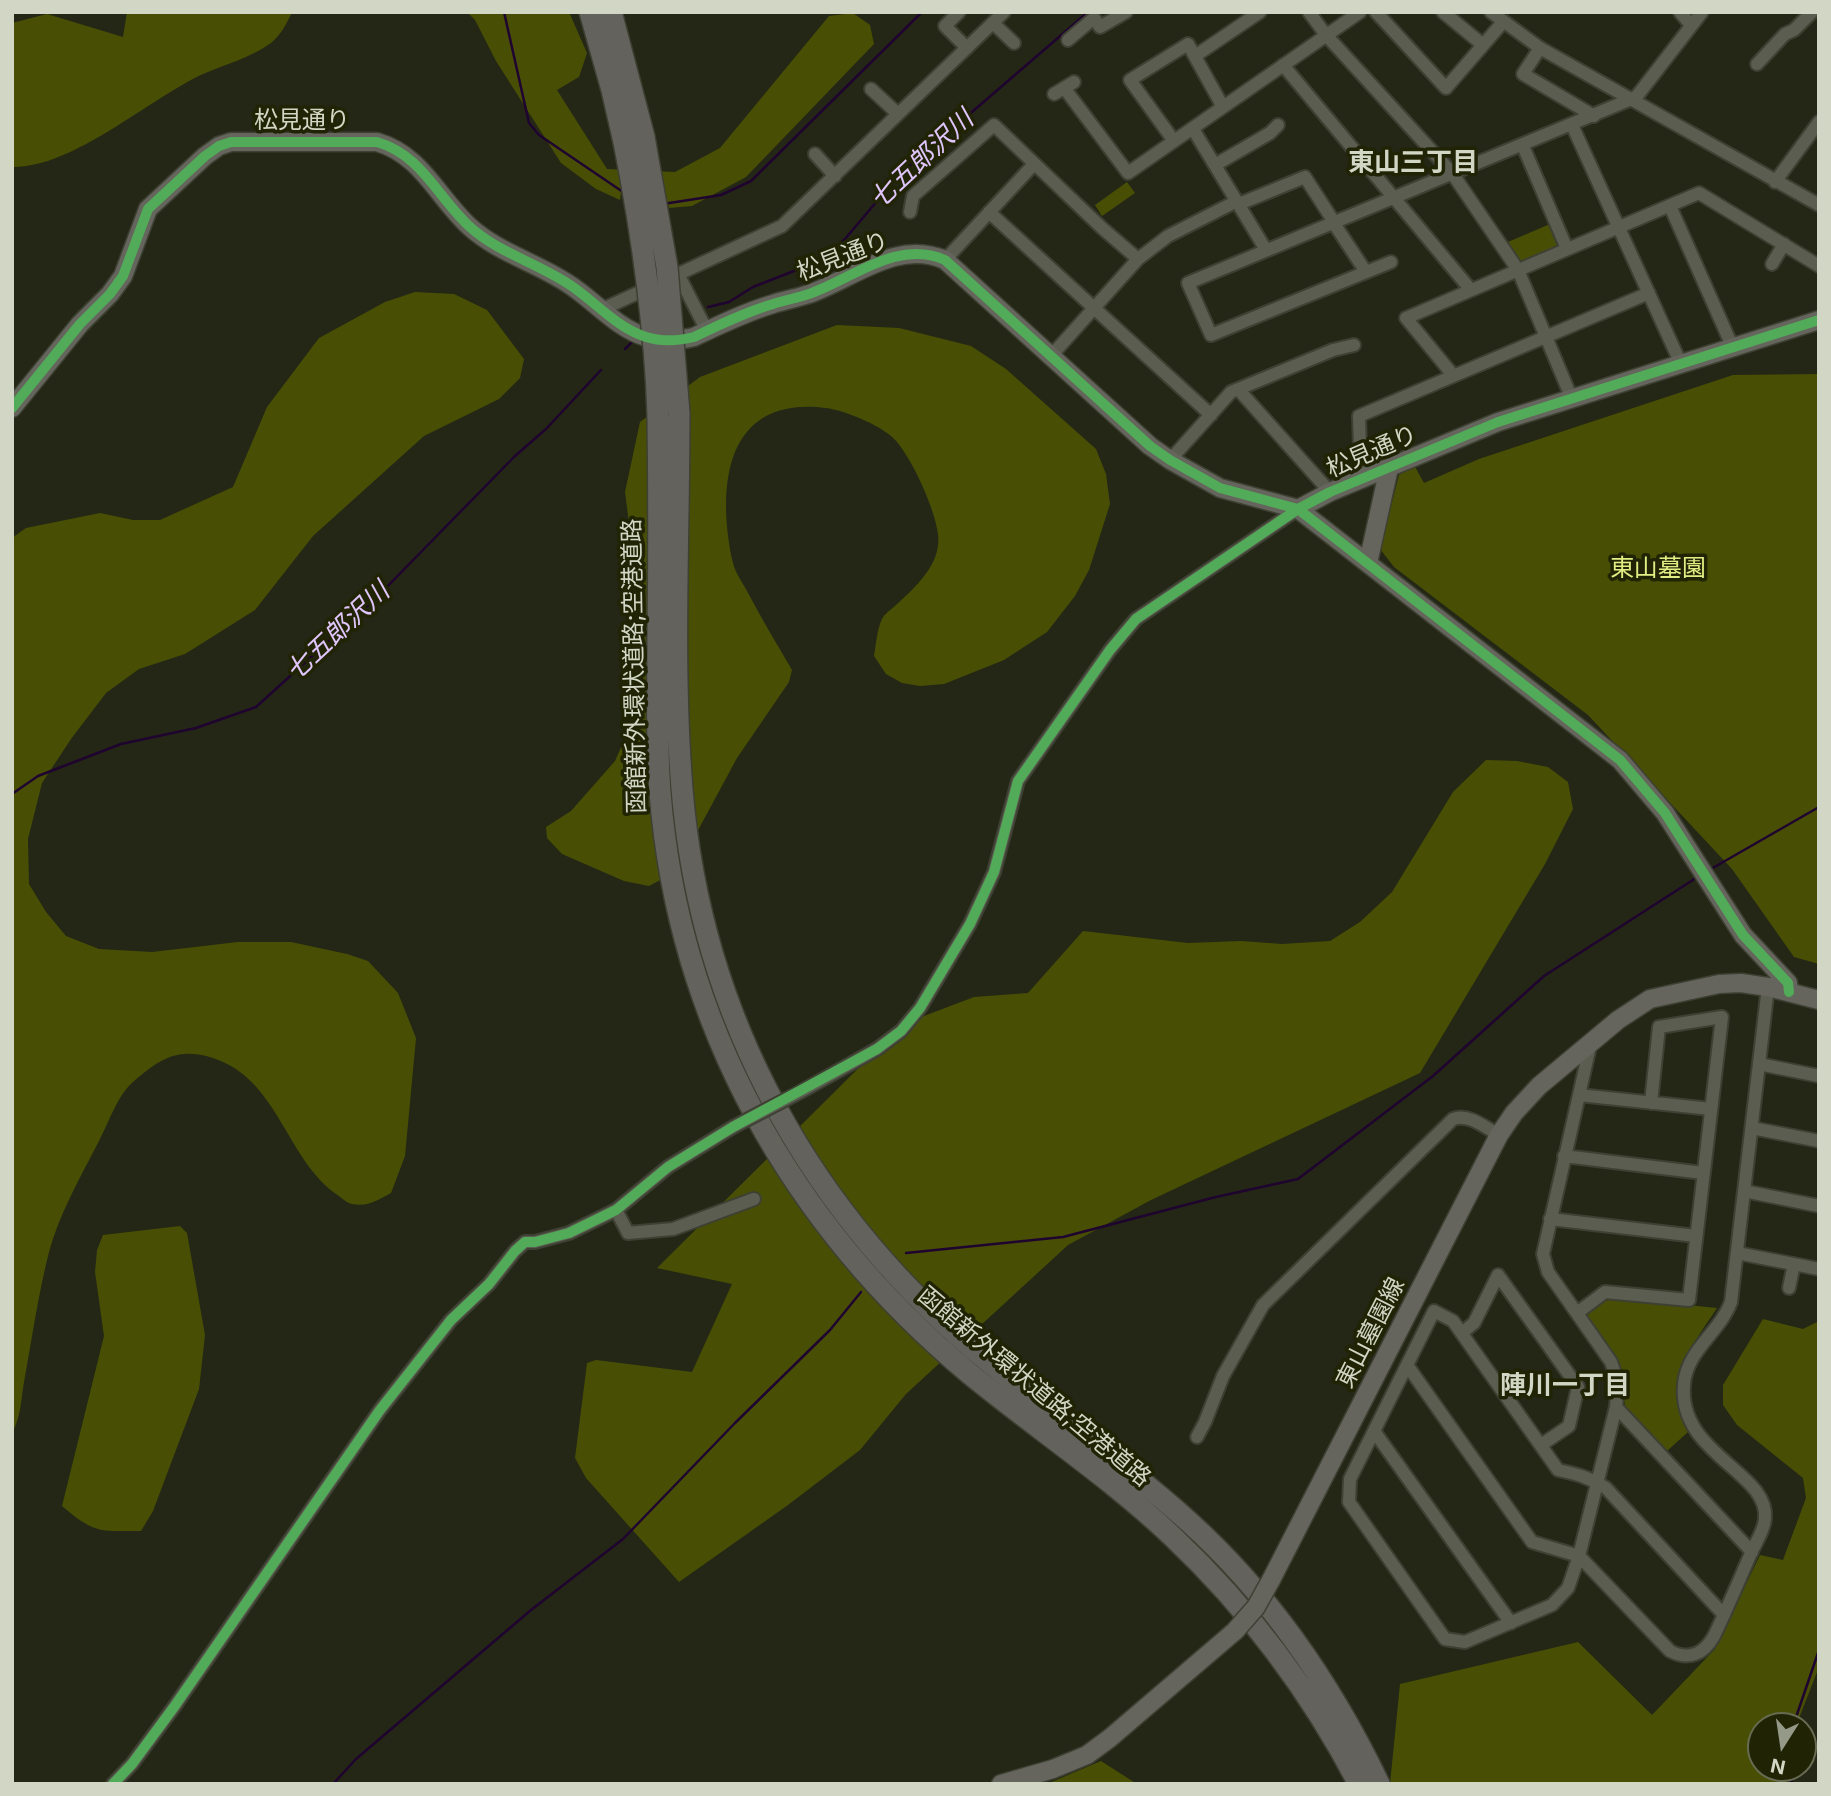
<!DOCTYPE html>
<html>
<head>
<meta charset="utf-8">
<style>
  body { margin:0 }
  #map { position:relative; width:1831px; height:1796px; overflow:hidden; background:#242715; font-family:Inter,sans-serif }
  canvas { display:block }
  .frame { position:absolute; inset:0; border:14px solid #d2d6c4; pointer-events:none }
  .north { position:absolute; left:1747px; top:1712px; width:70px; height:70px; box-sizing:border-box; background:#202405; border:2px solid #676b51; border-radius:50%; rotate:192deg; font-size:19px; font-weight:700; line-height:28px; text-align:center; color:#d2d6c4 }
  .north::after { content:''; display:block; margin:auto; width:24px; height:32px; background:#959987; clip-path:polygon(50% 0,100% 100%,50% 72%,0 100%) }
</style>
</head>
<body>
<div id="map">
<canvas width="1831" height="1796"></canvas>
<div class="frame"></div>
<div class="north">N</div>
</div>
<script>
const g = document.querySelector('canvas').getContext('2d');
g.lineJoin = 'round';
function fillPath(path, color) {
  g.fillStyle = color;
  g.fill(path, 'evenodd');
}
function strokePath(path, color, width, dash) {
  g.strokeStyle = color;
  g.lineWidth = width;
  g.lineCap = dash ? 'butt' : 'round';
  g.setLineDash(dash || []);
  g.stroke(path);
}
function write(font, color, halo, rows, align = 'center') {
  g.font = font + ' Inter,"Noto Sans JP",sans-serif';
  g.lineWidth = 7;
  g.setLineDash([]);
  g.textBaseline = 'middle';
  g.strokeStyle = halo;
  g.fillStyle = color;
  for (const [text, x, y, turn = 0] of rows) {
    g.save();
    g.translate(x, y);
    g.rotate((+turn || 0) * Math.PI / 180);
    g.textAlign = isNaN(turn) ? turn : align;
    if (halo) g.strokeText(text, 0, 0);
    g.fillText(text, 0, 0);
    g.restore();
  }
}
fillPath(new Path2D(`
  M127 12H292C287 23 281 35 271 43 250 58 226 64 203 74 147 100 73 168 12 167V23L47 14 123 37Z
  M467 12H569L587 53 579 77 557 90 607 169 675 172 720 148 829 16 853 13 870 25 874 44 746 177 692 206 669 208 662 181 622 184 620 200 596 189 561 163 496 61 475 20Z
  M1127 182 1135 193 1102 216 1095 205Z
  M1550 224 1558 243 1556 248 1525 260H1520L1508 242Z
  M415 292 454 294 487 310 524 359 520 378 499 399 424 436 313 536 255 610 185 654 139 669 106 693 71 739 42 783 28 839 29 884 46 912 66 936 99 949 152 952 238 942H291L347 954 368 961 398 993 416 1038 405 1156 391 1193C378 1200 368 1207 352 1204 347 1203 343 1199 339 1196 286 1161 279 1079 213 1058 177 1047 160 1059 133 1082 117 1096 109 1122 99 1141 81 1176 59 1214 49 1252 38 1295 32 1339 24 1382 21 1400 21 1417 12 1433V538L26 528 100 513 133 520H160L233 487 267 407 319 338 385 302Z
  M837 325 899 328 971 346 1006 369 1096 449 1106 474 1110 504 1089 570 1075 596 1047 632 1004 660 944 684 920 686 902 683 886 674 874 656C876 645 877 629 882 619 884 614 892 609 897 604 916 587 942 563 938 534 935 509 913 461 897 442 886 427 844 410 826 408 725 395 716 486 733 563 735 572 742 582 747 591 761 618 777 644 792 670L789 682 737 758 689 847 670 875 649 886 624 881 562 854 547 838 546 827 571 811 615 761 630 727 638 690 644 638 625 492 640 422 700 377Z
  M1819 374V964L1794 957 1732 869 1588 715 1394 567 1380 549 1399 475 1414 465 1424 483 1479 459 1733 375Z
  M1486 760 1517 761 1548 767 1568 782 1573 809 1545 864 1420 1073 1151 1200 1068 1245 906 1394 860 1450 788 1505 679 1582 586 1478 575 1458 587 1363 596 1360 692 1372 732 1284 657 1268 903 1024 974 997 1028 993 1083 931 1188 943 1241 941 1282 944 1330 941 1360 922 1392 892 1453 792Z
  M180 1226 187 1233 205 1335 199 1389 153 1511 141 1531C99 1531 95 1534 62 1506L104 1336 95 1272 97 1250 103 1235Z
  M1608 1297 1717 1308C1689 1351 1662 1380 1688 1432L1667 1451 1625 1407 1621 1369 1587 1318 1589 1311Z
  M1763 1319 1803 1329 1819 1321V1667L1796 1726H1761V1768H1788L1786 1780 1788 1784H1390L1400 1684 1578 1642 1652 1715 1715 1649 1760 1555 1783 1560 1806 1498 1803 1478 1737 1425 1723 1405V1385Z
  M1101 1761 1137 1784H1047Z`), '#484f04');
strokePath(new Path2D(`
  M504 12 529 123 539 135 623 192
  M663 204 721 195 751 181 922 12
  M708 307 729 302 753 287 822 260 845 239 900 174 1088 12
  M625 349 634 340
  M12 794 38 776 121 744 196 728 256 707 375 599 515 456 546 429 601 370
  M1711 869 1819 807
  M906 1253 1063 1237 1216 1197 1298 1179 1433 1076 1544 976 1699 876
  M1793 1726 1819 1650
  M1785 1768 1793 1784
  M333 1784 356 1759 531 1610 623 1539 735 1423 830 1330 861 1292`), '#1f0430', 2.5);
const street = new Path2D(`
  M959 12 945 26 967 48
  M1309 12 1326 35 1452 173 1518 270 1572 399
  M1376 12 1446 88 1503 22
  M1443 12 1483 45
  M1491 12 1540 48 1819 205
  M1680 12 1691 25
  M993 23 1014 43
  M1068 40 1094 18 1100 27 1126 12
  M1540 48 1523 74 1594 116
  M1195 56 1260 12
  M1757 64 1785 34 1794 30 1812 12
  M1283 65 1471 290
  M871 89 898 114
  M1065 89 1128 173 1360 12
  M1054 94 1074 82
  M1572 125 1681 364
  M1193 129 1266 250
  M1174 141 1130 80 1188 44 1223 107
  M1523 146 1567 249
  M815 154 835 176
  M1215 165 1270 133 1278 125
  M1775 182 1819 122
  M1239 204 1305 177 1334 222
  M1670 206 1733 348
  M910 212 913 196 994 125 1102 228 1138 259
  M989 212 1211 415
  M1333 222 1366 272
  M945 260 1034 164
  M1391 262 1211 335 1188 283 1629 100 1637 96 1702 12
  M1772 264 1784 244
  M678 274 707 331
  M603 309 782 226 1004 12
  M1051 356 1138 259 1168 236 1237 201
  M1453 375 1406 318 1699 193 1819 266
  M1238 389 1330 492
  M1170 460 1231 392 1333 350 1354 345
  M1361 480 1359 416 1649 293
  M1591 1042 1543 1254 1548 1272 1611 1362 1618 1382 1616 1407 1579 1556 1568 1588 1552 1605 1465 1642 1445 1639 1349 1502 1350 1479 1434 1311 1453 1321 1558 1470C1577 1474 1591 1478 1606 1488L1724 1615
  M1759 1064 1819 1076
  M802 1091 877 1049 901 1031 920 1008 970 924 994 872 1018 781 1110 650 1136 619 1298 509
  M1579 1095 1711 1109
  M1752 1128 1819 1141
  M1564 1156 1703 1173
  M1744 1191 1819 1206
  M616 1210 628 1233 673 1229 754 1199
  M1550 1219 1696 1236
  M1737 1253 1819 1269
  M1789 1288 1794 1264
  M1577 1313 1605 1292 1689 1300 1722 1017 1659 1027 1651 1103
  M1462 1333 1474 1323 1498 1275 1578 1387 1569 1426 1541 1445
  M1407 1365 1532 1542 1579 1556 1670 1651C1689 1661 1704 1654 1714 1636 1727 1609 1739 1581 1751 1553 1756 1542 1764 1531 1765 1519 1770 1472 1677 1454 1684 1384 1687 1350 1720 1332 1731 1302L1768 987
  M1616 1407 1752 1552
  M1374 1431 1511 1623
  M1197 1437 1205 1422 1223 1376 1263 1305 1453 1119C1469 1113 1486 1128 1499 1135
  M113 1784 132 1764 174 1707 380 1410 451 1320 489 1284 515 1251 525 1242H535L569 1233 616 1210 668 1167 733 1127`);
const secondary = new Path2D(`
  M12 408 80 324 110 294 123 276 148 209 205 156 219 146 231 142H377C422 155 437 197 470 227 499 253 535 262 567 283 593 299 616 328 646 337 662 342 678 341 694 337 719 325 746 312 773 304 785 300 797 298 809 294 853 279 896 239 945 260L1150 446 1170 460 1220 488 1298 509 1330 492 1498 422 1819 320
  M1298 509 1620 760 1665 813 1743 935 1788 983 1789 992
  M1368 563 1389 468
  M1271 1580 1499 1135 1514 1113 1539 1086 1618 1020 1650 999 1719 984 1741 983 1768 987 1819 1000
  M1001 1784 1053 1769 1087 1755 1110 1738 1235 1631`);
const highway = new Path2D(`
  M590 12 612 90 624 142
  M611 12 644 137
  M679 413C679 538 672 664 682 789 701 1020 812 1217 990 1363 1055 1417 1125 1464 1188 1521 1269 1594 1332 1686 1379 1784
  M658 416C659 490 659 563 658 637 658 688 656 740 660 792 678 1024 792 1226 970 1374 1037 1429 1110 1477 1173 1537 1249 1609 1311 1692 1359 1784`);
strokePath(street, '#3d4032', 16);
strokePath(secondary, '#3d4032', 21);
strokePath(highway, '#3d4032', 24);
strokePath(street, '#5c5d51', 12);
strokePath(secondary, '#65655d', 18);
strokePath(highway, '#64625d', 21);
const streetBridge = new Path2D(`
  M733 1127 802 1091`);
const secondaryBridge = new Path2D(`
  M1235 1631 1256 1607 1271 1580`);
const highwayBridge = new Path2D(`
  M644 137 667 267 679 413
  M624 142C642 233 655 323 658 416`);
strokePath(streetBridge, '#3d4032', 16, []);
strokePath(secondaryBridge, '#3d4032', 21, []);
strokePath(highwayBridge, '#3d4032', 24, []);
strokePath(streetBridge, '#5c5d51', 12);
strokePath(secondaryBridge, '#65655d', 18);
strokePath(highwayBridge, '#64625d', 21);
strokePath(new Path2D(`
  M12 408 80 324 110 294 123 276 148 209 205 156 219 146 231 142H377C422 155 437 197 470 227 499 253 535 262 567 283 593 299 616 328 646 337 662 342 678 341 694 337 719 325 746 312 773 304 785 300 797 298 809 294 853 279 896 239 945 260L1150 446 1170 460 1220 488 1298 509 1330 492 1498 422 1819 320
  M113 1784 132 1764 174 1707 380 1410 451 1320 489 1284 515 1251 525 1242H535L569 1233 616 1210 668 1167 733 1127 877 1049 901 1031 920 1008 970 924 994 872 1018 781 1110 650 1136 619 1298 509 1620 760 1665 813 1743 935 1788 983 1789 992`), '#51ab58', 10);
write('24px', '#d2d6c4', '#202405', [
  ["松見通り",302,121],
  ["松見通り",843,257,-21],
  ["松見通り",1372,452,-23],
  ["函館新外環状道路;空港道路",635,666,-91],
  ["東山墓園線",1371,1333,-63],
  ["函館新外環状道路;空港道路",1034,1387,40]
]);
write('24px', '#dfed83', '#202405', [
  ["東山墓園",1658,569]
]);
write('italic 26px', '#e1c6fd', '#202405', [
  ["七五郎沢川",922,160,-43],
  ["七五郎沢川",338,632,-43]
]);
write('bold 26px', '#d2d6c4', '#202405', [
  ["東山三丁目",1413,163],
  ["陣川一丁目",1565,1386]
]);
</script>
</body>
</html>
